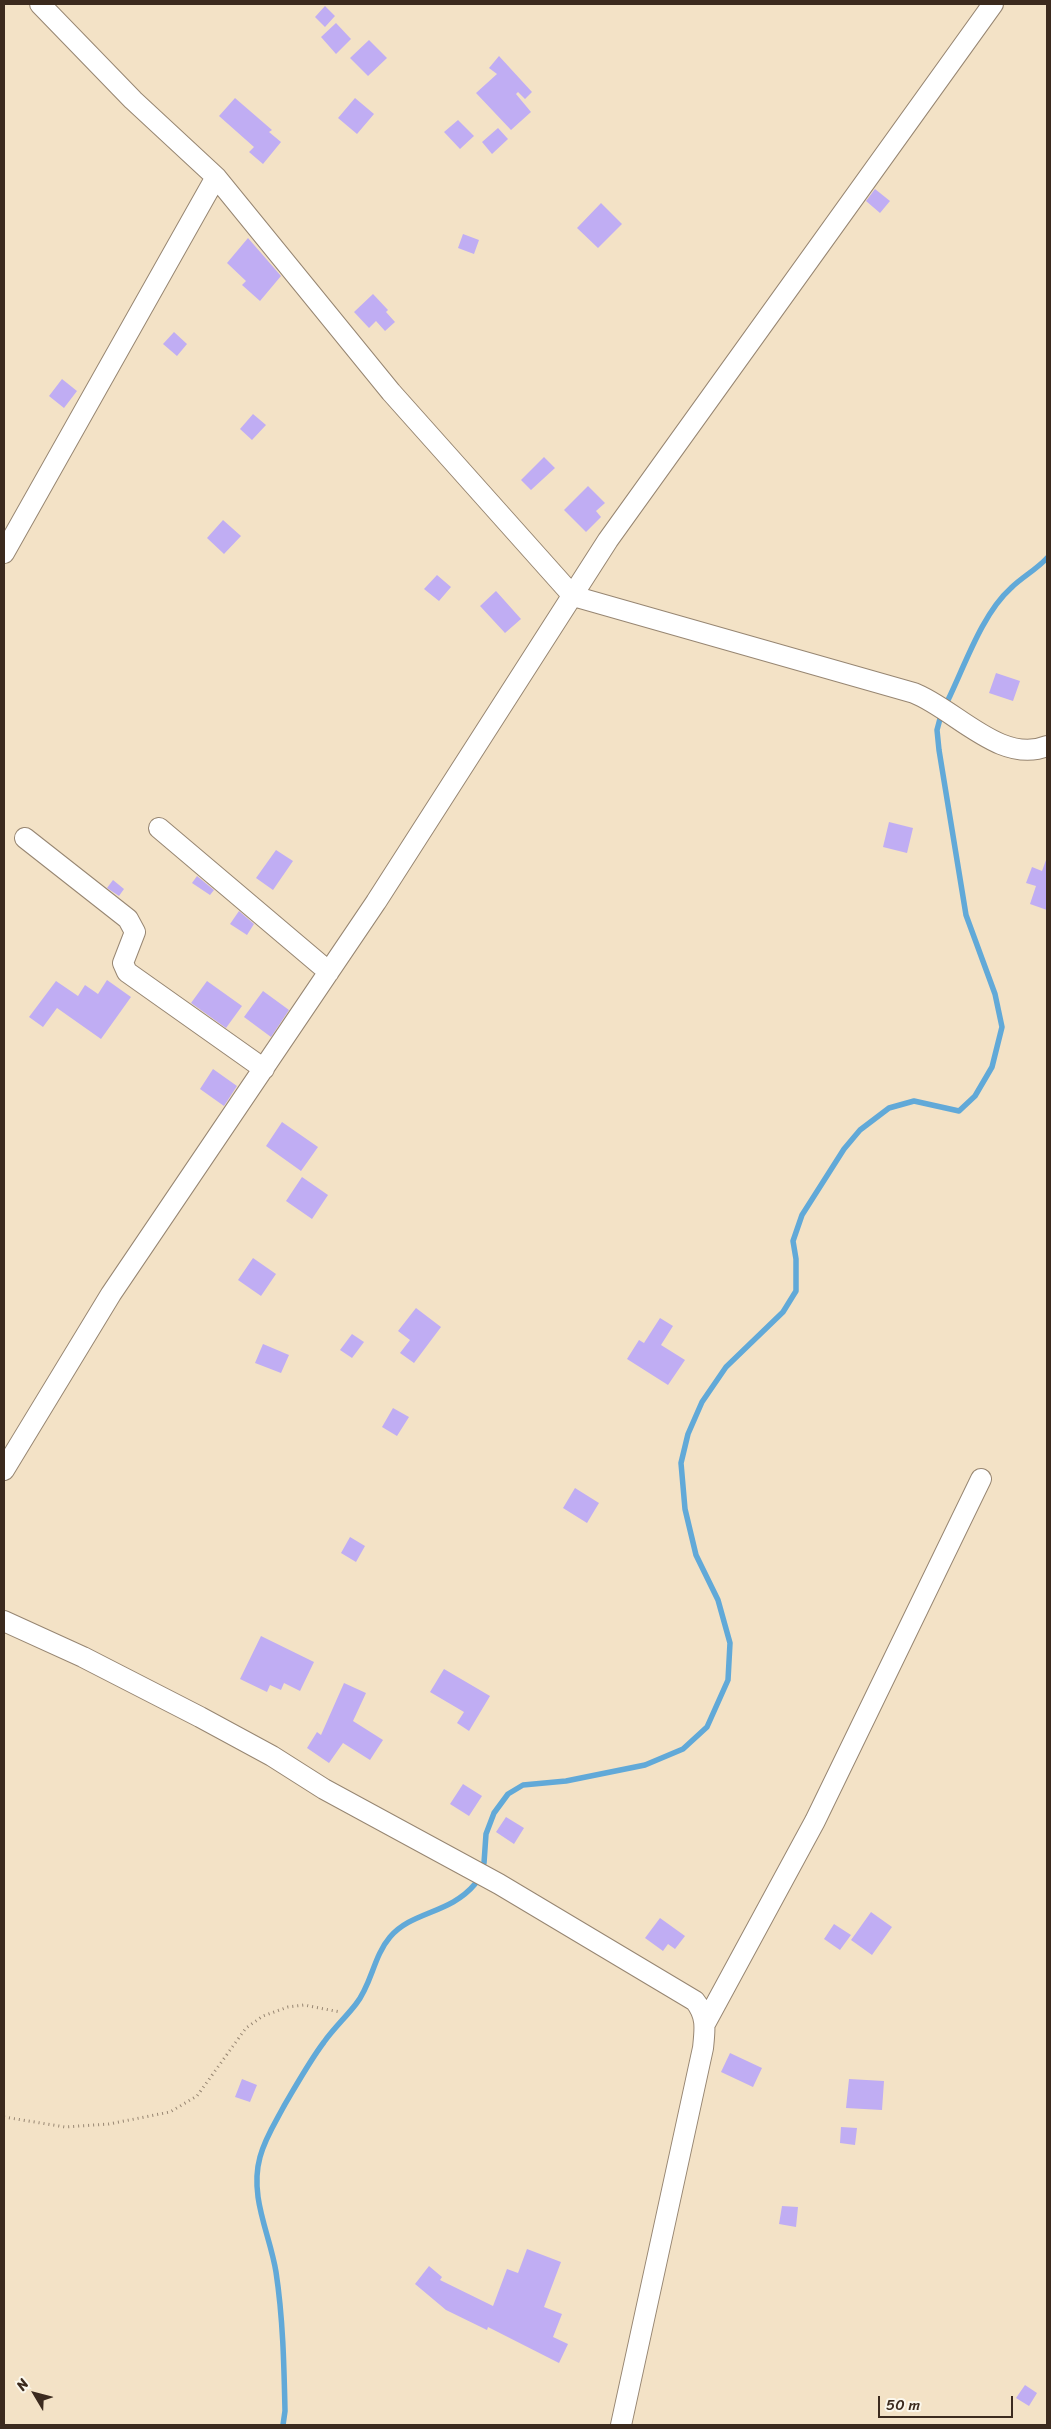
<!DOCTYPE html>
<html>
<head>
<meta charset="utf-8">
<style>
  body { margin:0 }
  #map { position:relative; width:1051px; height:2429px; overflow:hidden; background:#f3e2c6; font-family:Sriracha,sans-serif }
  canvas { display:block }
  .frame { position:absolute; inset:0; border:5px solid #3b2a1e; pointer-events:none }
  .north { position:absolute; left:10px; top:2369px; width:50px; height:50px; -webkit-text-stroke:4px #fbf7ec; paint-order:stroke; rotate:307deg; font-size:14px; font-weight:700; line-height:20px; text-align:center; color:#3b2a1e }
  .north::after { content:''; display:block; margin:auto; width:18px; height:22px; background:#3b2a1e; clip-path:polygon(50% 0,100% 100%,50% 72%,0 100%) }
  .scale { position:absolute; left:878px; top:2396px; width:135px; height:22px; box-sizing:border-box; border:2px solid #3b2a1e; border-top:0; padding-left:6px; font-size:15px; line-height:18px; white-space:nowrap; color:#3b2a1e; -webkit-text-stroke:4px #fbf7ec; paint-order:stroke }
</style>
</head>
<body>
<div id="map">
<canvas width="1051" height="2429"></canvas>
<div class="frame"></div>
<div class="north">N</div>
<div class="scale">50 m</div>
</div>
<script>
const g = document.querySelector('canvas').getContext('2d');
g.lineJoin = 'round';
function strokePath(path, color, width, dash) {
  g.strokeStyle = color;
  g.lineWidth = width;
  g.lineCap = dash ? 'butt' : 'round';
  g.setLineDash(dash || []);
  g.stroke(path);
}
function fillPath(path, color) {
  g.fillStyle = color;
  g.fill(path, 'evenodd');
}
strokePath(new Path2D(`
  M948 700C965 665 982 614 1011 588 1022 577 1036 570 1047 558
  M484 1863 486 1834 494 1813 508 1794 523 1785 566 1781 645 1765 683 1749 707 1727 728 1680 730 1643 718 1600 696 1555 685 1509 681 1463 688 1434 702 1402 726 1367 783 1312 796 1291V1259L793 1241 802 1215 844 1149 860 1130 889 1108 914 1101 959 1111 975 1096 992 1067 1002 1027 995 994 966 915 939 750 937 730 941 715
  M283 2425 285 2411C284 2365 283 2318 276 2272 270 2234 249 2197 260 2157 265 2138 275 2123 284 2106 297 2084 309 2062 324 2042 334 2028 346 2017 356 2004 372 1984 373 1957 390 1937 412 1911 450 1914 475 1884`), '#61a9d8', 5.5);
fillPath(new Path2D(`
  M325 6 335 16 325 27 315 17Z
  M336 23 351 39 336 54 321 37Z
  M369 40 387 58 368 76 350 58Z
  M499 56 532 92 525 99 518 92 516 94 531 112 511 130 476 93 497 74 489 68Z
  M235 98 272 130 269 132 281 142 263 164 249 152 254 147 219 116Z
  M355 98 374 114 357 134 338 118Z
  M458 120 474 136 460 149 444 132Z
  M498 128 508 139 492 154 482 142Z
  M875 189 890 201 880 213 866 201Z
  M601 203 622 224 598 248 577 228Z
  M463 234 479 240 474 254 458 248Z
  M248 238 281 276 260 301 242 285 246 281 227 263Z
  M373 294 388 310 386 312 395 322 385 331 376 321 369 328 354 312Z
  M174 332 187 344 177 356 163 344Z
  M62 379 77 391 64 408 49 396Z
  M253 414 266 425 252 440 240 429Z
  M544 457 555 468 531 490 521 480Z
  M588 486 605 503 596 511 601 517 586 532 564 510Z
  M223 520 241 536 224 554 207 538Z
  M437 575 451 587 439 601 424 589Z
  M496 591 521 619 505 633 480 606Z
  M996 673 1020 681 1013 701 989 693Z
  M889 822 913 828 907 853 883 847Z
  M276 850 293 861 273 890 256 878Z
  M1046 860 1047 861V910L1030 904 1036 886 1026 883 1032 867 1042 871Z
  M197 876 214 890 210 895 192 883Z
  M113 880 124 889 119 896 107 888Z
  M239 911 254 924 247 935 230 924Z
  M107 980 131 997 101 1039 57 1008 43 1027 29 1017 56 981 78 996 85 985 98 994Z
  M207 981 242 1006 226 1028 191 1003Z
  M263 991 289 1010 271 1037 244 1017Z
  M213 1069 237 1086 224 1106 200 1089Z
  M282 1122 318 1147 301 1171 266 1146Z
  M302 1177 328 1195 312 1219 286 1201Z
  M253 1258 276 1274 261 1296 238 1280Z
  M416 1308 441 1327 414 1363 400 1353 410 1340 398 1331Z
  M660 1318 673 1326 661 1345 685 1360 668 1385 627 1359 639 1340 644 1343Z
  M352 1334 364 1342 352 1358 340 1350Z
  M263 1344 289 1355 281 1373 255 1363Z
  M393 1408 409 1417 397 1436 382 1427Z
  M575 1488 599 1503 587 1523 563 1508Z
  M350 1537 365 1546 356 1562 341 1553Z
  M261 1636 314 1662 300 1691 284 1683 281 1690 270 1685 267 1692 240 1679Z
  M444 1669 490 1696 469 1731 457 1723 464 1712 430 1692Z
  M344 1683 366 1693 353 1721 383 1740 370 1760 343 1743 329 1763 307 1748 317 1732 321 1735Z
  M463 1784 482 1796 469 1816 450 1804Z
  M506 1817 524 1828 514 1844 496 1832Z
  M871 1912 892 1927 872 1955 851 1940Z
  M660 1918 685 1936 675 1949 668 1944 663 1951 645 1938Z
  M834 1924 851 1935 840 1950 824 1939Z
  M730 2053 762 2068 753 2087 721 2072Z
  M242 2079 257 2085 250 2102 235 2097Z
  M849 2079 884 2081 882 2110 846 2108Z
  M841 2127 857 2128 855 2145 840 2143Z
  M782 2206 798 2207 796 2227 779 2224Z
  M527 2249 561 2262 544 2307 562 2314 553 2337 568 2344 559 2363 488 2327 487 2330 446 2310 415 2284 429 2266 442 2277 440 2280 493 2306 507 2269 518 2273Z
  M1025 2385 1037 2393 1029 2406 1016 2398Z`), '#c0adf3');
const minor = new Path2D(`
  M40 4 133 100 216 177 391 392 573 596 914 693C955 709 1001 765 1047 746
  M4 553 216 177
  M159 828 329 972
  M25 838 128 919 135 932 123 963 127 972 264 1069
  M4 1470 111 1294 376 902 608 540 993 4
  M4 1621 83 1657 200 1717 272 1756 324 1789 499 1884 695 2001C707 2016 705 2029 703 2048L621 2425
  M706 2022 815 1821 981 1479`);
strokePath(minor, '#978672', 22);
strokePath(new Path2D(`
  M4 2117 65 2127 109 2124 170 2112 197 2096 246 2028 263 2016 288 2007 304 2005 340 2012`), '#978672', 3, [1, 4]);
strokePath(minor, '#fff', 20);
</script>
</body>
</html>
